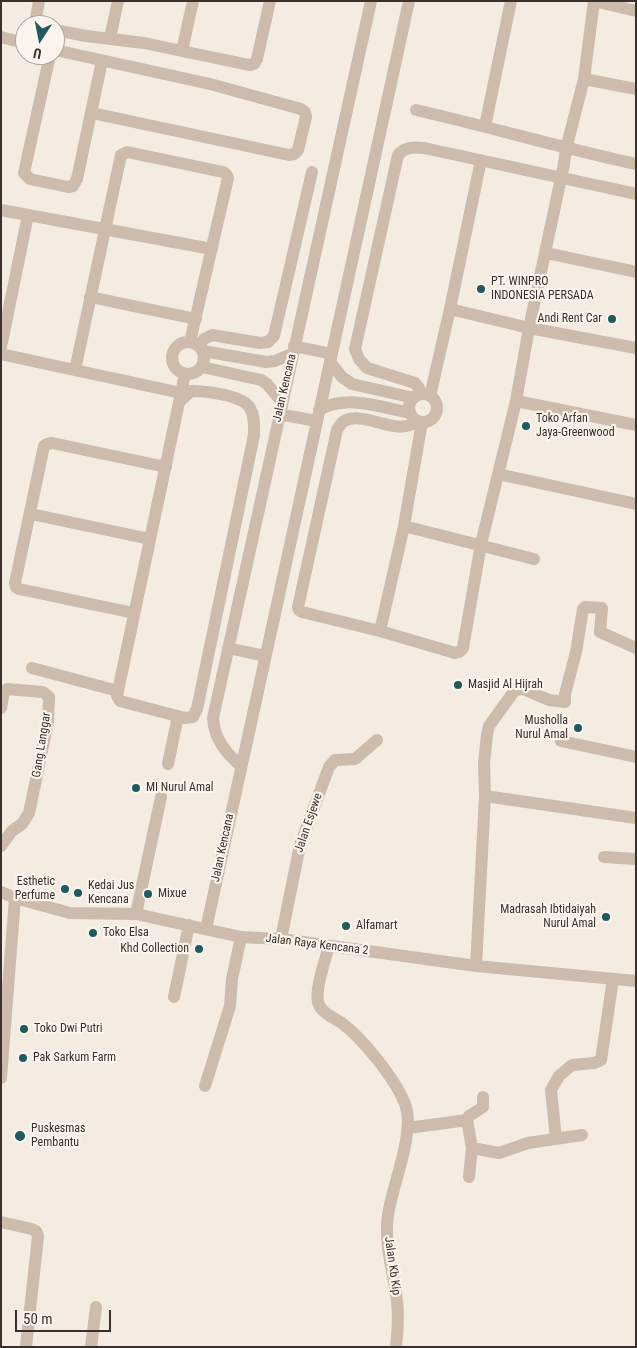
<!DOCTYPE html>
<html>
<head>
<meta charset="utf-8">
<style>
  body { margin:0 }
  #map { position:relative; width:637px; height:1348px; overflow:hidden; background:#f4ebe1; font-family:"Roboto Condensed",sans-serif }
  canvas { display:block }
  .frame { position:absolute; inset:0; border:2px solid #3b302b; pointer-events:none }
  .north { position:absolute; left:15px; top:15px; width:50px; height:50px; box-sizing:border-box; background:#fbf5ee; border:1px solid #aea6a0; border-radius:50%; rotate:191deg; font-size:14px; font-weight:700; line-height:20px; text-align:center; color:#3b302b }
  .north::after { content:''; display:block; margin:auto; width:18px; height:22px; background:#1f5a5e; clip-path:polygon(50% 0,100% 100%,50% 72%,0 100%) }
  .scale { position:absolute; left:15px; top:1310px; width:96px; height:22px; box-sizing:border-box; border:2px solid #3b302b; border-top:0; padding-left:6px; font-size:15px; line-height:18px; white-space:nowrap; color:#3b302b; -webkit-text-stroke:4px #fbf5ee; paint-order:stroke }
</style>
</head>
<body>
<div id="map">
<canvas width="637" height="1348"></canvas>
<div class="frame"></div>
<div class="north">U</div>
<div class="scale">50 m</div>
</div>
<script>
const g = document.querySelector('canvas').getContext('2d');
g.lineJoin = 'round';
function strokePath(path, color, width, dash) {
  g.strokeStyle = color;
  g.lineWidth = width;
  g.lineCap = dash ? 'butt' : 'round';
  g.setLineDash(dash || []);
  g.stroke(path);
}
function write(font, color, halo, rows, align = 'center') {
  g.font = font + ' "Roboto Condensed",sans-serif';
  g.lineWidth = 4.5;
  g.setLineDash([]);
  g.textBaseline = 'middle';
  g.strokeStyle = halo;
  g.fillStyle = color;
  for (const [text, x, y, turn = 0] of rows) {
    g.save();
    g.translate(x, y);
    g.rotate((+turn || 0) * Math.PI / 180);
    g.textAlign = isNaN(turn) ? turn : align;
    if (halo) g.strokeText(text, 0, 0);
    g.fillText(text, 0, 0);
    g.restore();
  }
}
strokePath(new Path2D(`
  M39 1 36 18 39 25
  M55 30 86 36 144 43 249 65 254 64 257 59 270 1
  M1 37 25 43
  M110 38 118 1
  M55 50 210 84 301 109 305 112 306 117 298 150 294 154 289 155 92 113
  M182 51 193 1
  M50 55 24 173 30 179 68 187 73 186 77 179 102 61
  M584 79 636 89
  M416 110C490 127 562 148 636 164
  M485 126 511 1
  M1 210 212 249
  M546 253 636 272
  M90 297 196 319
  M450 309 529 328 636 348
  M172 358a16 16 0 1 1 32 0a16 16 0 1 1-32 0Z
  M199 345 204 339 212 335 260 343 268 342 274 336 312 172
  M294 346 332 354
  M1 347 28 215
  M203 351 266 362 275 361 292 354
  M1 354 181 393
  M330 362 342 377 352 384 414 398
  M202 367 261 380 267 384 282 402
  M75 370 121 155 127 152 223 172 226 174 228 178 190 342
  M409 408a14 14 0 1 1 28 0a14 14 0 1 1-28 0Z
  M421 394 419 388 415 383 367 368 359 359 355 349 398 155C405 147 413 147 424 148L636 194
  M430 396 450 309 481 160
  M516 401 636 425
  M319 410C347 394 380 407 410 413
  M279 414 316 421
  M417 421C397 438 366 410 344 421 341 423 339 427 337 430L298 607 299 610 302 612 380 631 455 653 459 652 463 648 481 544 516 401 529 328 564 164 566 149 584 79 594 1 636 11
  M498 474 636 504
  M31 514 150 539
  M404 526 534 559
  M134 613 19 589 16 587 15 583 44 446 47 444 52 443 166 467
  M380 631 404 526 422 422
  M228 648 265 656
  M32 668 118 691 185 374
  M118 691 117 696 120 701 185 718 193 717 197 709 254 435C254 426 255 416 250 408 243 395 204 391 191 391L180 401
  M1 708 4 692 7 689 43 692 49 697 48 722 29 813 22 824 12 831 1 846
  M561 741 636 757
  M168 764 178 716
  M241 766C226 753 214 739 213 718L371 1
  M485 796 636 818
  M604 857 636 859
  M1 892 15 898 70 913 136 914 241 937 281 939 476 966 636 981
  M136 914 161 797
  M206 929 409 1
  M281 939 300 845 329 767 335 760 355 759 377 740
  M329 946C325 961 315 988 318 1002 321 1014 334 1017 343 1024 363 1039 396 1080 405 1104 416 1131 392 1186 388 1215 384 1242 392 1267 396 1294 399 1311 398 1329 396 1347
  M476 966 485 796 484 763 487 735 489 726 515 690 523 689 549 700 565 702V694L576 652 583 609 585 607 602 608 600 632 636 648
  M174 997 189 925
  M1 1078 15 898
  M205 1086 230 1006 232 979 241 937
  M467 1120 472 1148 469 1177
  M408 1128 467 1120 469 1116 483 1107V1097
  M556 1139 551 1090 559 1076 572 1065 594 1063 601 1060 613 979
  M472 1148 499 1153 528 1143 582 1135
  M1 1222 32 1229 36 1231 38 1236 26 1347
  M91 1347 96 1307`), '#cdbbac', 12);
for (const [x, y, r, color] of [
  [481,289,5,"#1f5a5e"],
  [612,319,5,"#1f5a5e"],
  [526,426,5,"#1f5a5e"],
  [458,685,5,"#1f5a5e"],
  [578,728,5,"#1f5a5e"],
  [136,788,5,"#1f5a5e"],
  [65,889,5,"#1f5a5e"],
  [78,893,5,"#1f5a5e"],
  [148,894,5,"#1f5a5e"],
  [606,917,5,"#1f5a5e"],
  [346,926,5,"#1f5a5e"],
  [93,933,5,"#1f5a5e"],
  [199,949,5,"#1f5a5e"],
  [24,1029,5,"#1f5a5e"],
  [23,1058,5,"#1f5a5e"],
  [20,1136,6,"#1f5a5e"]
]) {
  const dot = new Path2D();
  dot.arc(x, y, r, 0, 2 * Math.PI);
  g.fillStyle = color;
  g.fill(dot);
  strokePath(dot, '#fbf5ee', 2);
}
write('12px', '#3b302b', '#fbf5ee', [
  ["PT. WINPRO",491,282],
  ["INDONESIA PERSADA",491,296],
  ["Andi Rent Car",602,319,"right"],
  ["Toko Arfan",536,419],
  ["Jaya-Greenwood",536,433],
  ["Masjid Al Hijrah",468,685],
  ["Musholla",568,721,"right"],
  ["Nurul Amal",568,735,"right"],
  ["MI Nurul Amal",146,788],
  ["Esthetic",55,882,"right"],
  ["Perfume",55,896,"right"],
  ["Kedai Jus",88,886],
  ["Kencana",88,900],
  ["Mixue",158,894],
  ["Madrasah Ibtidaiyah",596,910,"right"],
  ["Nurul Amal",596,924,"right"],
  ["Alfamart",356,926],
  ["Toko Elsa",103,933],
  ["Khd Collection",189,949,"right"],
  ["Toko Dwi Putri",34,1029],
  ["Pak Sarkum Farm",33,1058],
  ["Puskesmas",31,1129],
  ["Pembantu",31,1143]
], 'left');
write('12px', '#3b302b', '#fbf5ee', [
  ["Jalan Kencana",285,388,-77],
  ["Gang Langgar",42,745,-81],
  ["Jalan Esjewe",309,823,-71],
  ["Jalan Kencana",223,848,-78],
  ["Jalan Raya Kencana 2",317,945,7],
  ["Jalan Kb Kip",392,1266,82]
]);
</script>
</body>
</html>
